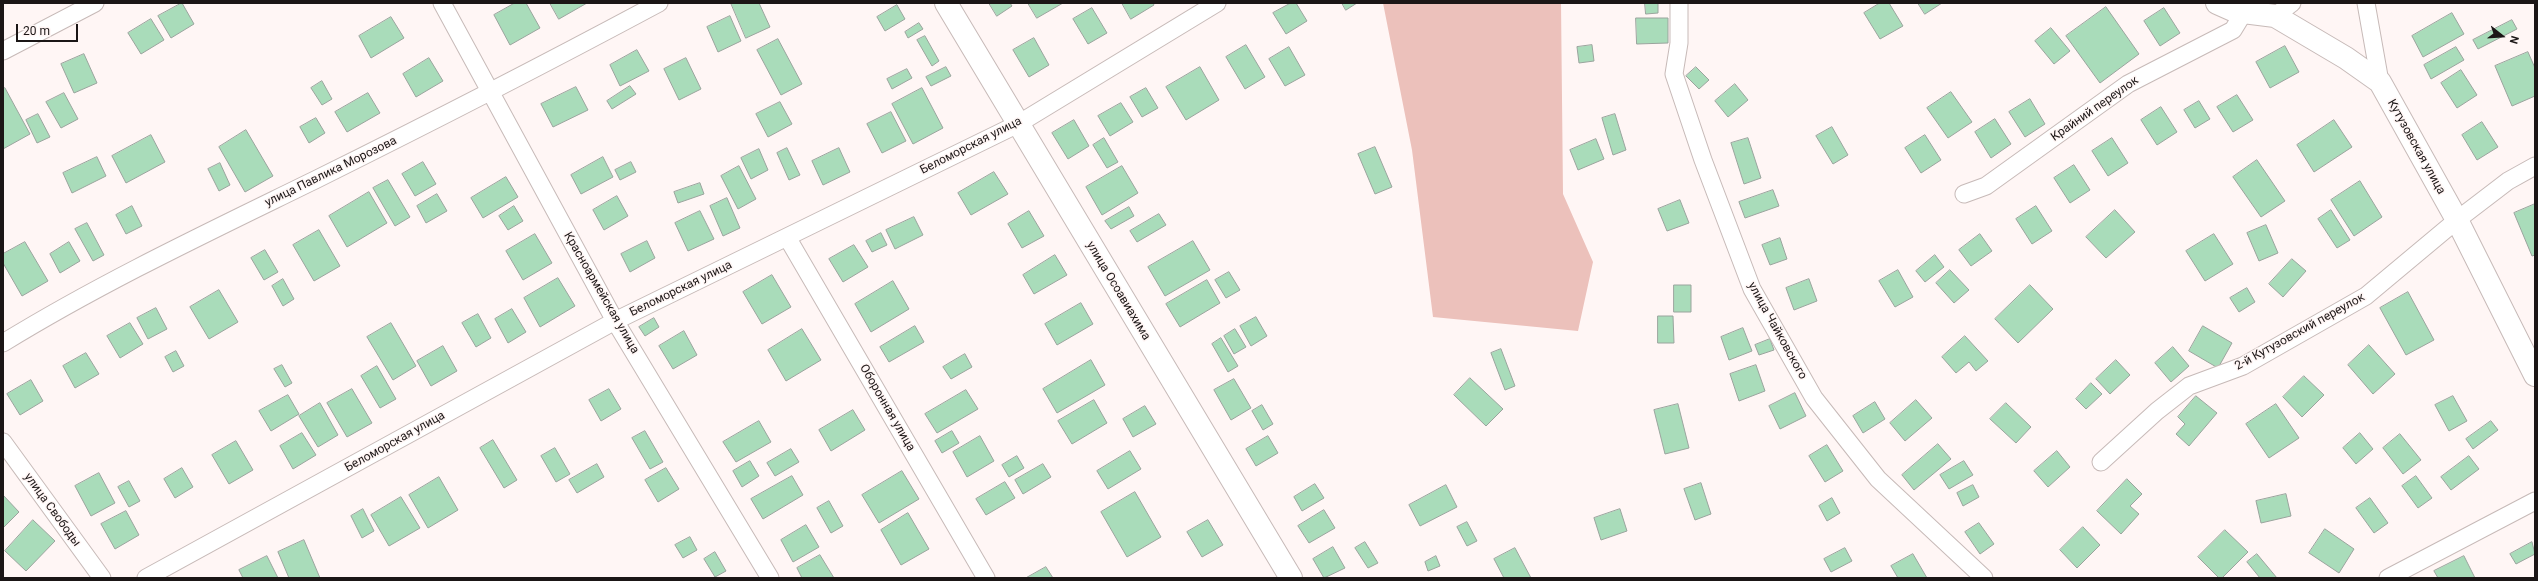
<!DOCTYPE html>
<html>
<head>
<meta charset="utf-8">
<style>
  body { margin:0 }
  #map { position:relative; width:2538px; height:581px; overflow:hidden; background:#fff6f5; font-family:Roboto,sans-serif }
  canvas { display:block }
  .frame { position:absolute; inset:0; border:4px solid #1b1616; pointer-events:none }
  .north { position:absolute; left:2482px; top:16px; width:40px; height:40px; -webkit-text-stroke:3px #fff6f5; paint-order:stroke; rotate:107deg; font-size:11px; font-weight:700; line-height:16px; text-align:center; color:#1b1616 }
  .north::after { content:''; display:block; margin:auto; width:14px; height:18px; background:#1b1616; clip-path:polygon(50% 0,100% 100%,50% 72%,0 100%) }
  .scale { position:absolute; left:16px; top:24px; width:62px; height:18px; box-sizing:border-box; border:2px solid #1b1616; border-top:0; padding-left:5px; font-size:12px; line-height:14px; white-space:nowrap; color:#1b1616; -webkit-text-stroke:3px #fff6f5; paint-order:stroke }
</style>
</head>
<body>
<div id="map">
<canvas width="2538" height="581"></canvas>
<div class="frame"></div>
<div class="north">N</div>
<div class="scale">20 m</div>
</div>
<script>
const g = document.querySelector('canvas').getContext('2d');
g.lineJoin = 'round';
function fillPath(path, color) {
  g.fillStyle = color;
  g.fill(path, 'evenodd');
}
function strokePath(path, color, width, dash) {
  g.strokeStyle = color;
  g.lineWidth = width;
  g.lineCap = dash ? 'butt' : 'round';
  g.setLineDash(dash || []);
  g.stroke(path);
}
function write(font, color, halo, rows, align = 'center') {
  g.font = font + ' Roboto,sans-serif';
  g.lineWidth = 3;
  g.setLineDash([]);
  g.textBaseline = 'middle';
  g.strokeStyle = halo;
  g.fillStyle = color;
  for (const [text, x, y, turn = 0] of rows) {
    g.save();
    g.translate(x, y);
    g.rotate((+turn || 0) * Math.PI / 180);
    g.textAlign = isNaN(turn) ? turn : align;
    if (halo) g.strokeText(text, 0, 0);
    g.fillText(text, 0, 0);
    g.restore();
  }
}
fillPath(new Path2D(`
  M1383 3H1561L1563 194 1593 262 1578 331 1433 317 1412 150Z`), '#ecc1bb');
const building = new Path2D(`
  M182 3 194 24 171 38 158 16Z
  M515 3H526L540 28 510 45 494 15Z
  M550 3H587L559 19Z
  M731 3H759L770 27 746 38Z
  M989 3H1010L1012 6 997 16Z
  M1028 3H1063L1037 18Z
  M1122 3H1153L1154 5 1131 19Z
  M1291 3H1296L1307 21 1286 34 1273 13Z
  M1342 3H1357L1346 10Z
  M1645 3H1658V13L1646 14Z
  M1880 3H1889L1903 26 1880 39 1864 13Z
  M1918 3H1942L1925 14Z
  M897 5 905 19 885 31 877 17Z
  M2106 7 2139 54 2100 83 2066 36Z
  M1092 8 1107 33 1088 44 1073 19Z
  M2164 8 2180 33 2160 46 2144 21Z
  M2452 13 2464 34 2423 57 2412 36Z
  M730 16 741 41 718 52 707 27Z
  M391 17 404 38 371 58 359 36Z
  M1636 18H1668V43L1637 44Z
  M151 19 164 40 141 54 128 33Z
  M2512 20 2517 29 2478 49 2473 40Z
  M919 23 923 29 908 38 905 32Z
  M2051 28 2070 51 2054 64 2035 41Z
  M925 36 939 61 932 66 917 40Z
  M1034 38 1049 65 1029 77 1013 50Z
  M778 39 802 84 781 95 757 50Z
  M1246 45 1265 77 1245 89 1226 57Z
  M1592 45 1594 61 1579 63 1577 47Z
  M2285 46 2299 72 2270 88 2256 62Z
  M1289 47 1305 75 1285 86 1269 59Z
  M2456 47 2464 60 2431 79 2424 65Z
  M637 50 649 71 620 86 610 65Z
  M2528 52 2535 68V96L2512 106 2495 66Z
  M84 54 97 83 74 93 61 64Z
  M429 58 443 81 416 97 403 74Z
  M686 58 701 89 679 100 664 69Z
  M946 67 951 76 931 86 926 77Z
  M1200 67 1219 100 1186 120 1166 87Z
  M1696 67 1709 80 1699 89 1686 76Z
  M907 69 912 78 892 89 887 79Z
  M2461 70 2477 95 2457 108 2441 83Z
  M322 81 332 99 322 105 311 88Z
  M1735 84 1748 100 1728 117 1715 101Z
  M630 86 636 94 612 109 607 101Z
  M576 87 588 110 553 127 541 104Z
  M5 88 30 134 3 149V89Z
  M922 88 943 128 913 144 892 104Z
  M1146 88 1158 108 1142 117 1130 97Z
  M1951 92 1972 122 1948 138 1927 108Z
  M64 93 78 119 61 128 46 102Z
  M368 93 380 113 347 132 335 112Z
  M2237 95 2253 120 2233 132 2217 107Z
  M2030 99 2045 124 2025 137 2009 112Z
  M2199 101 2210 119 2195 128 2184 110Z
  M780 102 792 124 768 137 756 114Z
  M1121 103 1133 122 1110 136 1098 116Z
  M2161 107 2177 132 2157 145 2141 120Z
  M891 112 906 141 882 153 867 124Z
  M38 114 50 137 37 143 26 120Z
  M1615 114 1626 150 1613 155 1602 118Z
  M316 118 325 133 309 143 300 127Z
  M1995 119 2011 144 1991 158 1975 132Z
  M1074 120 1089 146 1068 159 1052 133Z
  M2334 120 2352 147 2314 172 2297 145Z
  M2482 122 2498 147 2477 160 2462 135Z
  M1832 127 1848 155 1833 164 1816 136Z
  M246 130 273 176 245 192 219 147Z
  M151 135 165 162 126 183 112 156Z
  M1925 135 1941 160 1921 173 1905 148Z
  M1104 138 1118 162 1107 168 1093 145Z
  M1748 138 1761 178 1744 184 1731 143Z
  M2112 138 2128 163 2108 176 2092 151Z
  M1596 139 1604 159 1578 170 1570 150Z
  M1375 147 1392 187 1375 194 1358 154Z
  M787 148 800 175 789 180 777 153Z
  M839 148 850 172 823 185 812 161Z
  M759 149 768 170 751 179 741 158Z
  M97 157 106 176 72 193 63 173Z
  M603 157 613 177 581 194 571 175Z
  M2257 160 2285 201 2261 217 2233 177Z
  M423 162 436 184 415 196 402 174Z
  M631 162 636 172 620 180 615 170Z
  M220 163 230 185 219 191 208 169Z
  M2074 165 2090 190 2070 203 2054 178Z
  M739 166 756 199 738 209 721 176Z
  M1122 166 1138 193 1102 215 1086 187Z
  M994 172 1008 194 971 215 958 193Z
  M506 177 518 197 483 218 471 198Z
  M388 180 410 217 395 226 373 188Z
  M2360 181 2382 217 2354 236 2331 200Z
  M700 183 704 194 678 203 674 192Z
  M1773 190 1779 206 1745 218 1739 202Z
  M369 192 387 223 347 247 329 216Z
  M437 194 447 211 426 223 417 206Z
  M617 196 628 216 604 230 593 210Z
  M727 198 740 228 723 236 710 206Z
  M1680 200 1689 223 1667 231 1658 209Z
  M2535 204V255L2532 256 2514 213Z
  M132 206 142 226 126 234 116 215Z
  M514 206 523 221 508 230 499 216Z
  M2036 206 2052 231 2032 244 2016 219Z
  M1129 207 1134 216 1111 229 1105 221Z
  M2115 210 2135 232 2106 258 2086 237Z
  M2331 210 2350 240 2337 248 2318 219Z
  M700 211 714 239 688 251 675 223Z
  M1029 211 1044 236 1022 248 1008 224Z
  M1159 214 1166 225 1137 242 1130 231Z
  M914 217 923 235 895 249 886 230Z
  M87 223 104 255 93 261 75 229Z
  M2266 225 2278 253 2259 261 2247 233Z
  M319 230 340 266 314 281 293 245Z
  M881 233 887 245 872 252 866 241Z
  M535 234 552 263 523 280 506 251Z
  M1980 234 1992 251 1971 266 1959 250Z
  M2214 234 2233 264 2205 281 2186 251Z
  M1780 238 1787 259 1770 265 1762 245Z
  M647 241 655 258 630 272 621 254Z
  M1193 241 1210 270 1165 296 1148 267Z
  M25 242 48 281 22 296 3 263V254Z
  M69 242 80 261 60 273 50 254Z
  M854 245 868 267 843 282 829 259Z
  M265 250 278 272 264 280 251 258Z
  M1055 255 1067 275 1034 294 1023 275Z
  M1935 255 1944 267 1925 282 1916 271Z
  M2292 259 2306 271 2283 297 2269 284Z
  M1898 270 1913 297 1895 307 1879 281Z
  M1950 270 1969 290 1954 303 1936 283Z
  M1229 272 1240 290 1226 298 1215 280Z
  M772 275 791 307 762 324 743 292Z
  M558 278 575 306 540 327 524 298Z
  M283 279 294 299 283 306 272 286Z
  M1809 279 1817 301 1794 310 1786 288Z
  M1207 280 1220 303 1180 327 1166 304Z
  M893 281 909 309 871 332 855 304Z
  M1674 285H1691V312H1674Z
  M2030 285 2053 309 2018 343 1995 319Z
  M2247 288 2255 302 2239 312 2230 298Z
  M219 290 238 322 209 339 190 307Z
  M2408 292 2434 340 2406 355 2380 308Z
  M1081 303 1093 324 1057 345 1045 324Z
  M156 308 167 329 148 339 137 318Z
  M512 309 526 332 508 343 495 319Z
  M478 314 491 338 476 347 462 323Z
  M1658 316H1673L1674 343H1658Z
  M1256 317 1267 336 1251 346 1240 326Z
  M654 318 659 327 645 336 639 327Z
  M130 323 143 344 120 358 107 336Z
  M391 323 416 366 393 380 367 337Z
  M915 326 924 342 889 362 880 347Z
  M2203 326 2232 343 2218 368 2189 351Z
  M1743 328 1752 351 1729 360 1721 337Z
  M802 329 821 360 786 381 768 350Z
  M1235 329 1246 347 1234 354 1224 336Z
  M684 331 697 355 673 369 659 346Z
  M1965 336 1988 361 1976 371 1969 362 1956 373 1942 357Z
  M1221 338 1238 366 1228 372 1212 344Z
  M1770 339 1774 350 1759 355 1755 345Z
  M2369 345 2395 374 2373 394 2348 365Z
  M443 346 457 371 431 386 417 361Z
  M2173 347 2189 366 2171 382 2155 363Z
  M1501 349 1515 386 1505 390 1491 353Z
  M176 351 184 366 173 372 165 357Z
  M86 353 99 374 75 388 63 366Z
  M965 354 972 367 951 379 943 367Z
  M1091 360 1105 385 1057 413 1043 389Z
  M2116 360 2130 375 2110 394 2096 379Z
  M282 365 292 383 285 387 274 369Z
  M1756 365 1765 391 1739 401 1730 374Z
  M377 366 396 399 380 408 361 376Z
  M2304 376 2324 395 2302 417 2283 397Z
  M1470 378 1503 409 1486 426 1454 395Z
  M1234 379 1251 408 1231 420 1214 390Z
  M31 380 43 401 20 415 7 394Z
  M2091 383 2102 394 2086 409 2076 399Z
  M352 389 372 423 347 437 327 403Z
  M609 389 621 409 601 421 589 400Z
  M966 390 978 409 937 433 925 414Z
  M1795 393 1806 416 1780 429 1769 406Z
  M288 395 299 414 271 431 259 411Z
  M2196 396 2217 413 2189 446 2176 434 2185 424 2178 417Z
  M2453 396 2467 421 2449 431 2435 405Z
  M1094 400 1107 423 1072 444 1058 421Z
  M1916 400 1932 418 1905 441 1890 423Z
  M1875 402 1885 419 1863 433 1853 416Z
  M320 403 338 435 318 447 299 416Z
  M2006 403 2031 427 2016 443 1990 419Z
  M1678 404 1689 448 1665 454 1654 410Z
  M2276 404 2299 438 2269 458 2246 424Z
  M1262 405 1273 424 1263 430 1252 411Z
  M1145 406 1156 424 1133 437 1123 419Z
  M853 410 865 430 831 451 819 430Z
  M759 421 771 442 736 462 723 442Z
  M2491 421 2498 430 2473 449 2466 439Z
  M645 431 663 462 650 469 632 438Z
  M952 431 959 443 942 453 935 441Z
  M302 433 316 455 293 469 280 446Z
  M2360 433 2373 449 2356 464 2343 448Z
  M2400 434 2421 460 2403 474 2383 448Z
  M980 436 994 461 967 477 953 452Z
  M1268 436 1278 453 1256 466 1246 449Z
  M493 440 517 480 504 488 480 448Z
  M236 441 253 470 229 484 212 455Z
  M1938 444 1951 459 1914 490 1902 475Z
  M1827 445 1843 471 1825 482 1809 456Z
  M555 448 570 474 556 482 541 456Z
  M791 449 799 462 775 476 767 463Z
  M1130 451 1141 469 1108 489 1097 471Z
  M2057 451 2070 467 2048 487 2034 471Z
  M1017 456 1024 468 1009 477 1002 465Z
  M2469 456 2479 469 2451 490 2441 477Z
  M750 461 759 476 742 487 733 471Z
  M1964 461 1973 475 1949 489 1940 475Z
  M597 464 604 477 577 493 569 480Z
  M1043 464 1051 477 1023 494 1015 480Z
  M182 468 193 487 175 498 164 479Z
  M666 468 679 489 658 502 645 480Z
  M902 471 919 499 879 523 862 495Z
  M99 473 115 503 91 516 75 486Z
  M792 476 803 495 763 519 751 499Z
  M2416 476 2432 498 2418 508 2402 486Z
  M439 477 458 510 428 528 409 495Z
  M2127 479 2142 494 2130 506 2139 514 2121 534 2097 511Z
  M129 481 140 501 129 507 118 487Z
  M1005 482 1015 498 986 515 976 499Z
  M1701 483 1711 514 1695 520 1684 489Z
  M1315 484 1324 498 1302 511 1294 497Z
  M1446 485 1457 507 1420 526 1409 505Z
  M1973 485 1979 497 1963 506 1957 493Z
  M1135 492 1161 537 1127 557 1101 512Z
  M2286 494 2291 516 2261 523 2256 501Z
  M3 495 19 512 3 528Z
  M401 497 420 528 389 546 371 515Z
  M1832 498 1840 513 1827 521 1819 506Z
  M2370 498 2388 523 2374 533 2356 508Z
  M829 501 843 526 831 533 817 508Z
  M363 509 374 531 362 538 351 516Z
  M1620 509 1627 531 1601 540 1594 518Z
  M1324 510 1335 528 1309 543 1298 526Z
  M126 511 139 535 115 549 101 524Z
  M908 513 929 549 901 565 881 530Z
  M33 520 55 541 26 571 5 551Z
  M1208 520 1223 545 1202 557 1187 532Z
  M1467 522 1477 541 1467 546 1457 527Z
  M1979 523 1994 544 1980 554 1965 532Z
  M806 525 819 547 793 562 781 540Z
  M2083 527 2100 545 2077 568 2060 550Z
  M2325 529 2354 549 2339 573 2309 553Z
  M2225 530 2248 552 2222 578H2219L2198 557Z
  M690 537 697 550 683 558 675 545Z
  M304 540 320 578H289L278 552Z
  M1365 542 1378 563 1368 568 1355 548Z
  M2532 542 2535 554 2516 564 2510 554Z
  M1333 547 1345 568 1324 578 1313 559Z
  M1515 548 1531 578H1504L1494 559Z
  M1845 548 1852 561 1831 572 1824 559Z
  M715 552 726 571 715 577 704 559Z
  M1913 554 1927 578H1898L1891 566Z
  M2257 554 2277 578H2260L2247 562Z
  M820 555 834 578H802L797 568Z
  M267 556 278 578H243L239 570Z
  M1436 556 1440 566 1428 571 1425 562Z
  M2464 556 2475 578H2438L2434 571Z
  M1046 567 1053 578H1026Z`);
fillPath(building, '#a9dcba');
strokePath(building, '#9aa49d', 1);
const street = new Path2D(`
  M442 3 615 321 770 578
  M1679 3V43L1674 74 1703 160 1752 289 1814 398 1878 479 1984 578
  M2366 3 2380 82
  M2275 16 2292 3
  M3 51 95 3
  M1964 194 1986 186 2128 84 2233 30 2244 12
  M787 237 986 578
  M3 343C104 281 213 230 319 178 434 121 547 63 659 3
  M3 442 102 578
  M2101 462 2157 411 2189 386 2243 366 2366 296 2457 220 2508 181 2535 166
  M146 578 615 321 1018 124 1217 3
  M2388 578 2535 501`);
const secondary = new Path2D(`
  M946 3 1291 578
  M2217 3 2235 11 2275 16 2346 58 2380 82 2457 220 2535 375`);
strokePath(street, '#c7bab8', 19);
strokePath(secondary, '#c7bab8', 24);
strokePath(street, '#fff', 17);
strokePath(secondary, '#fff', 22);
write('12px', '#1b1616', '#fff6f5', [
  ["Крайний переулок",2095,109,-35],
  ["Беломорская улица",971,146,-27],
  ["Кутузовская улица",2416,147,61],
  ["улица Павлика Морозова",331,172,-26],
  ["Беломорская улица",681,289,-26],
  ["улица Осоавиахима",1118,291,59],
  ["Красноармейская улица",601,293,60],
  ["улица Чайковского",1777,331,61],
  ["2-й Кутузовский переулок",2300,332,-29],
  ["Оборонная улица",887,408,60],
  ["Беломорская улица",395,442,-29],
  ["улица Свободы",52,510,54]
]);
</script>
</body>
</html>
